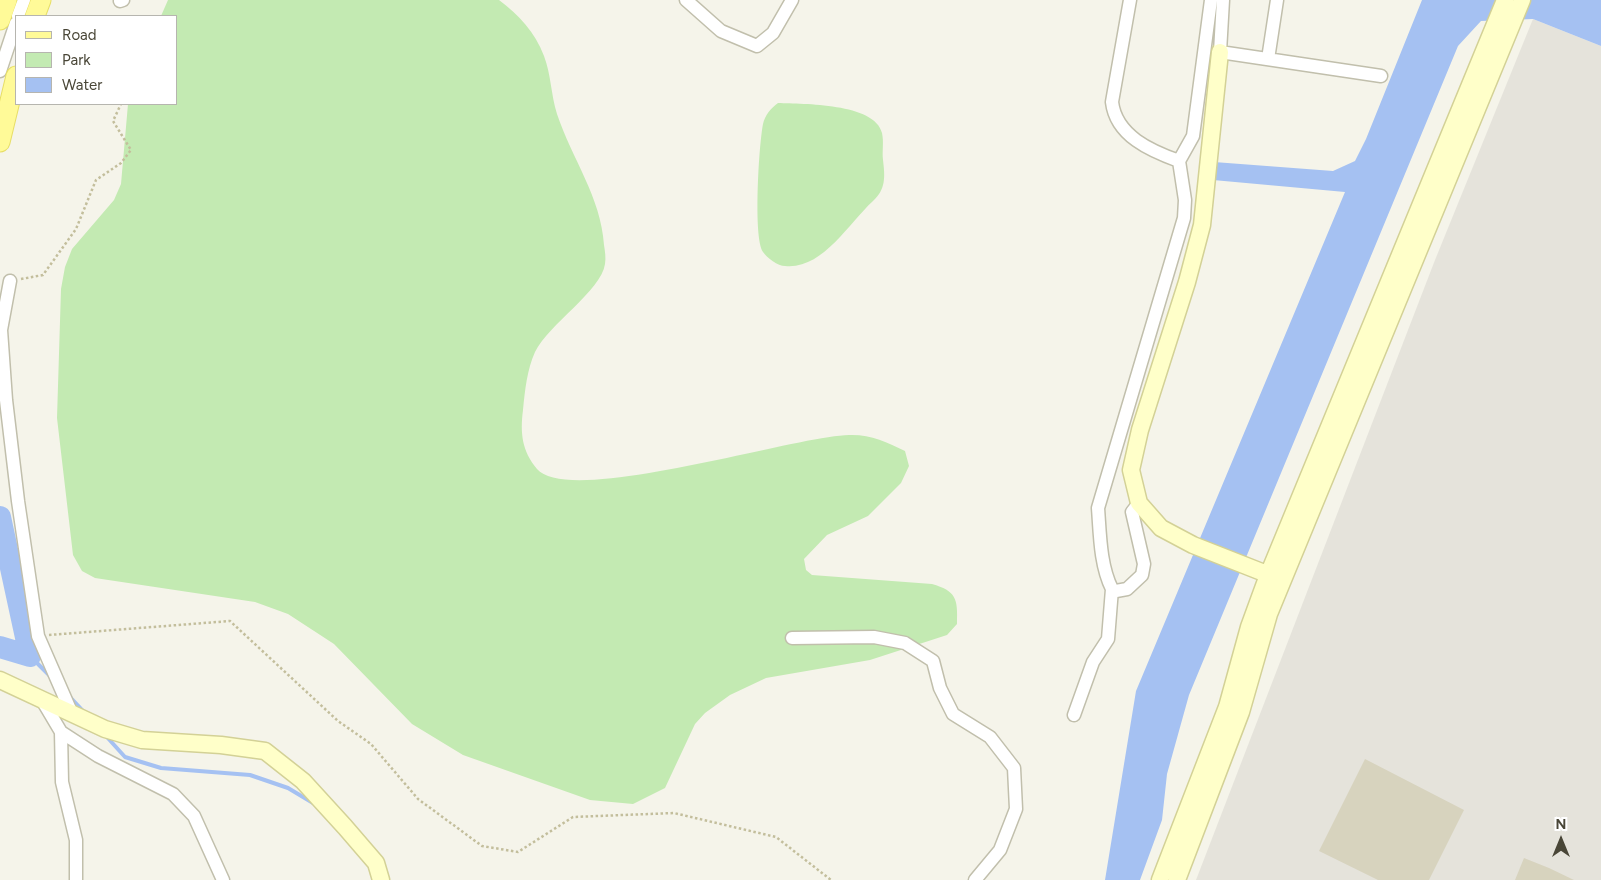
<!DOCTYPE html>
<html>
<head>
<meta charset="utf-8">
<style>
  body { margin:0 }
  #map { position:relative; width:1601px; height:880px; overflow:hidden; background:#f5f4ea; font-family:Figtree,sans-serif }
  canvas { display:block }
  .legend { position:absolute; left:15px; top:15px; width:162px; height:90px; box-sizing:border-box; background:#fff; border:1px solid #b6b5af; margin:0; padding:6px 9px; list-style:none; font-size:15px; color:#494637 }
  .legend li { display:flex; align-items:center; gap:10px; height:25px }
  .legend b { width:25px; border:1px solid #b6b5af }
  .north { position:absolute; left:1536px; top:815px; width:50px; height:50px; -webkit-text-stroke:4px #fff; paint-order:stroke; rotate:0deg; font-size:14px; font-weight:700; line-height:20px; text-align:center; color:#494637 }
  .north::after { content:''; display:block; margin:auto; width:18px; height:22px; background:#494637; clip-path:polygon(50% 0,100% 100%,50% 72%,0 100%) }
</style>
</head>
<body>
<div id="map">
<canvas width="1601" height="880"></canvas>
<ul class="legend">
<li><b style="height:6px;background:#fffa98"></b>Road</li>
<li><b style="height:14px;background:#c3eab2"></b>Park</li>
<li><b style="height:14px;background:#a5c1f2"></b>Water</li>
</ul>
<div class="north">N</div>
</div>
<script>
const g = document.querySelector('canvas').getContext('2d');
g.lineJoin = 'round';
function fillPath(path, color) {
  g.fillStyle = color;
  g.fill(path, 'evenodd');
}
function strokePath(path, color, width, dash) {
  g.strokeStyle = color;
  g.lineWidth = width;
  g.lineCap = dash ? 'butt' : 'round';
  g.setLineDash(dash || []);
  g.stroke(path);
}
fillPath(new Path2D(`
  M1533 19 1601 46V880H1196L1435 260Z`), '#e5e3db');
fillPath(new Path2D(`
  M168 0H499C519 15 535 32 544 56 551 74 551 95 557 114 572 159 601 197 604 245 605 251 606 258 605 264 601 291 549 324 535 352 527 370 525 390 523 410 520 433 522 451 537 469 569 507 794 436 849 435 869 434 887 442 905 451L909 466 901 483 868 516 827 535 804 559 806 570 812 575 932 584C956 591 958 598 957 624L947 635 870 660 766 678 730 695 705 713 695 724 665 788 633 804 590 800 463 755 412 724 334 644 288 614 255 602 95 578 82 571 73 555 57 418 61 289 65 267 72 249 114 200 121 184 128 104H176V16H161Z
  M778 103C803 104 875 103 882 133 884 142 882 151 883 160 885 177 886 189 873 201 848 224 822 270 785 266 778 266 767 258 763 252 753 237 759 144 763 124 765 115 771 108 778 103Z`), '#c3eab2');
fillPath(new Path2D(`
  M1422 0H1601V46L1533 19 1481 21 1458 46 1189 695 1167 774 1162 820 1140 880H1105L1136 691 1345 192 1213 180 1214 162 1333 171 1355 161 1366 139Z`), '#a5c1f2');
strokePath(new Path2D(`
  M30 656 50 676
  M70 697 84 712
  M106 736 125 757 161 768 250 775 288 788 313 803`), '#a5c1f2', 4);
strokePath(new Path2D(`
  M0 517 30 656 0 647`), '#a5c1f2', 22);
fillPath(new Path2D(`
  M1365 759 1464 810 1429 880H1378L1319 851Z
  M1524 858 1549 868 1574 880H1515Z`), '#d7d3be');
const street = new Path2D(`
  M686 0 721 31 757 46 773 33 792 0
  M1130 0 1112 102C1116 136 1151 151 1179 161
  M1223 0 1220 52 1381 76
  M120 1 123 0
  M18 16 24 0
  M1268 59 1277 0
  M0 71 16 23
  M10 281 1 330 6 400 18 501 38 636 72 714
  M1139 503 1132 512 1144 564 1142 575 1127 589 1116 591 1112 589C1100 565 1100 534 1098 508L1184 218 1185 200 1179 161 1193 136 1211 0
  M792 638 874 637 905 643 933 661 940 688 953 714 990 737 1014 768 1016 809 1000 850 975 880
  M42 700 61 732 98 756 173 794 194 816 223 880
  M1074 715 1093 662 1108 639 1112 589
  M61 732 62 782 76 840V880`);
const secondary = new Path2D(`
  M1220 52 1202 225 1187 282 1140 430 1131 470 1139 503 1161 528 1193 545 1277 578
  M0 680 105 729 142 740 221 745 265 751 303 781 345 827 376 863 381 880
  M1160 880 1227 707 1249 627 1268 575 1505 0
  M1177 880 1241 712 1269 614 1522 0`);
const primary = new Path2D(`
  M35 16 41 0
  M0 20 7 0
  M0 142 16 76`);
strokePath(street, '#c1bfac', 15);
strokePath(secondary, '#d3d196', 19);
strokePath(primary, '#e7de66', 21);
strokePath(new Path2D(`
  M21 279 43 275 76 229 96 180 121 163 131 150 113 121 121 104
  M49 635 230 621 338 721 371 744 418 799 482 846 518 852 573 817 674 813 776 837 831 880`), '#c3be9c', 2.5, [2.5, 2.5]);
strokePath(street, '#fff', 12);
strokePath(secondary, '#ffffc9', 16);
strokePath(primary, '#fffa98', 19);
</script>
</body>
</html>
